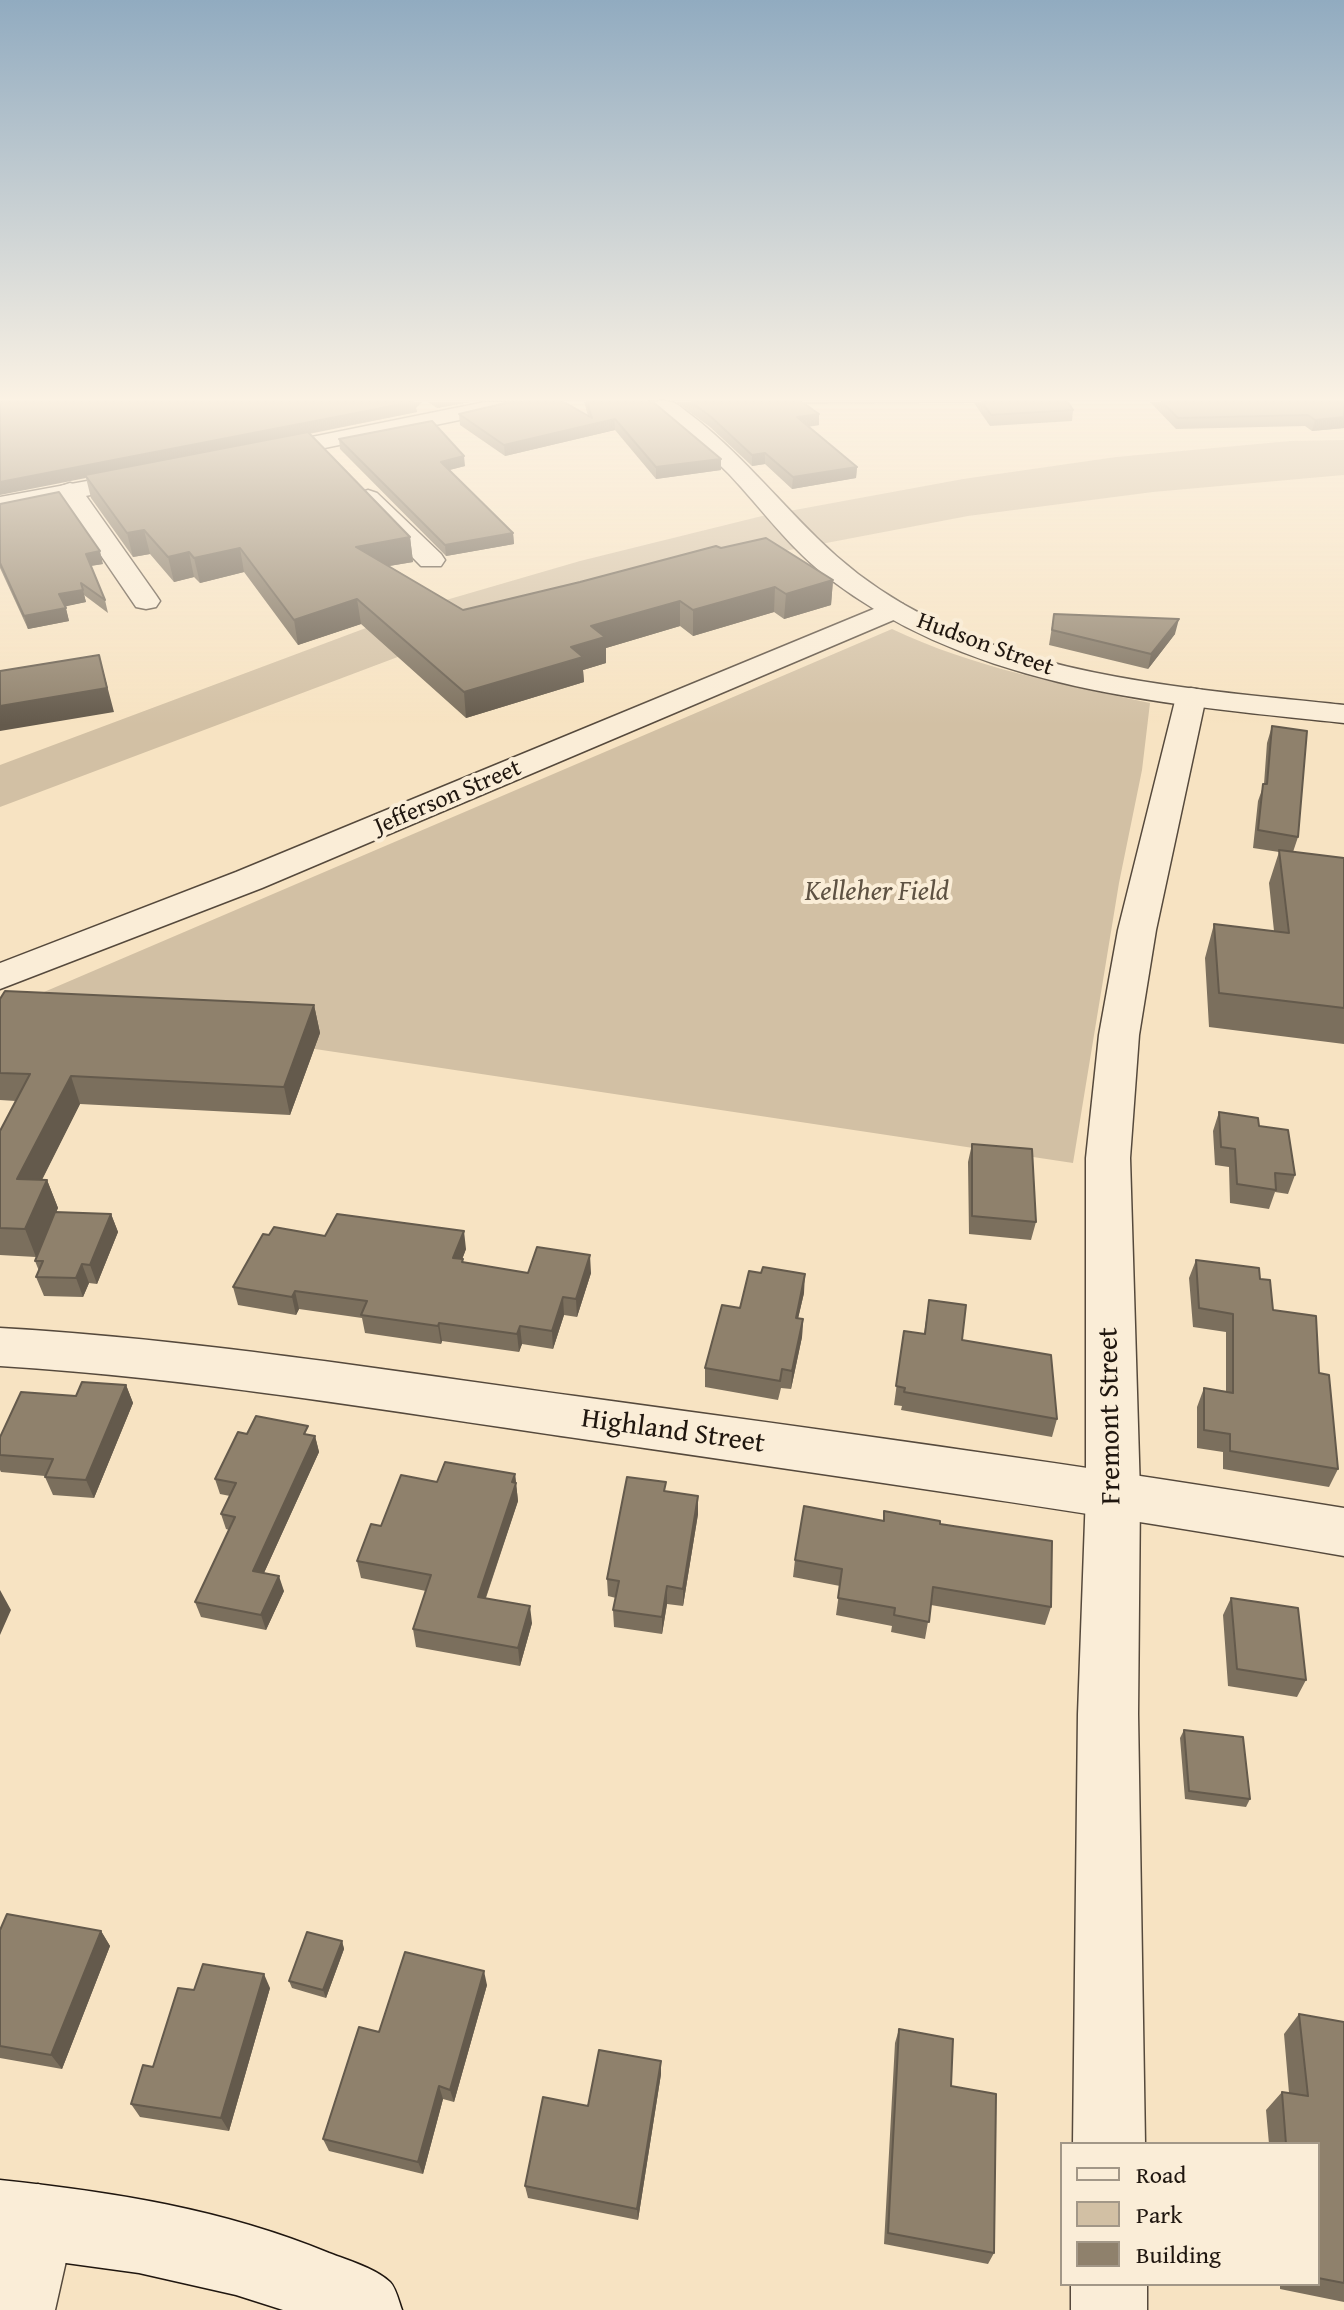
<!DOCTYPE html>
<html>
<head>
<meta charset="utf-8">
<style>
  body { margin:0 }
  #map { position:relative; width:1344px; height:2310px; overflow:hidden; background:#f7e3c2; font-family:"Gentium Book Plus",serif }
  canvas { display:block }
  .legend { position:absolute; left:1060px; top:2142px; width:260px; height:144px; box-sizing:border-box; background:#faedd7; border:2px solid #a29787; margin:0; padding:10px 14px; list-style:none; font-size:24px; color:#1f160f }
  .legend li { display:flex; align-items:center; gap:16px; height:40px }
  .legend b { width:40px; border:2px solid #a29787 }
</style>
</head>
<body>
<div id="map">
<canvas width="1344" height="2310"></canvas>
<ul class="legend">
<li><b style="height:10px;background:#faedd7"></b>Road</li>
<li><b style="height:22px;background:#d2c0a4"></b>Park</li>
<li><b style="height:22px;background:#8f816c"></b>Building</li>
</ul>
</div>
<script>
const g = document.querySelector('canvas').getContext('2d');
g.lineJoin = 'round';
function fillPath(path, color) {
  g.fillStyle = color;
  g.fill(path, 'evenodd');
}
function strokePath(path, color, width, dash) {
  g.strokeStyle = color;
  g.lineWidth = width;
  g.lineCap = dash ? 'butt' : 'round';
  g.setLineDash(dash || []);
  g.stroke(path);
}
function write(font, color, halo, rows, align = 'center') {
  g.font = font + ' "Gentium Book Plus",serif';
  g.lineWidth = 8;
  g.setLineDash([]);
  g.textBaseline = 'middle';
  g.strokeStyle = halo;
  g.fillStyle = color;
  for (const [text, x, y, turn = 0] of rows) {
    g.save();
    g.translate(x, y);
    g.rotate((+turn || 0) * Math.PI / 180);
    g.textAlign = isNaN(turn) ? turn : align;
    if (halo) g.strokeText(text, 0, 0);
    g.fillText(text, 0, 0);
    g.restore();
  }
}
fillPath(new Path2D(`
  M1344 440V475L1153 492 968 516 653 576 403 655 0 807V765L422 607 580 561 762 516 963 479 1116 457 1290 441Z
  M892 629C974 668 1062 684 1150 703L1142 770 1119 883 1073 1163 16 1004Z`), '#d2c0a4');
const minor = new Path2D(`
  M70 483 79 486 156 595 160 601 156 607 146 609 136 607 57 491 61 486Z
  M368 490 377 493 441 554 445 560 441 566H421L359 503 355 498 359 493Z
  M893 601 903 604 907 610 903 616 262 888 0 989V963L236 872Z
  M1191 688 1202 690 1206 697 1156 930 1139 1035 1130 1158 1140 1493 1138 1714 1145 2144H1073L1078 1714 1086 1493V1158L1099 1035 1118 930 1176 697 1180 690Z
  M38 2184 64 2195 75 2221 55 2310H0V2224L12 2195Z
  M1071 2284H1147V2310H1071Z`);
const tertiary = new Path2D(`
  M485 402H525L522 407 262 461 253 459 250 454 253 449 262 447Z
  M647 402C654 402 664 400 671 402 678 403 685 411 691 415 738 451 775 497 817 538 842 563 872 586 903 604 1036 680 1195 689 1344 705V723C1166 704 977 691 830 579 791 550 762 509 729 474 713 458 697 443 679 429 669 420 654 413 647 402Z
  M147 470 156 472 159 477 156 482 0 513V497Z
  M0 1328C193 1339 384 1370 575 1396 832 1431 1088 1466 1344 1508V1556C1091 1512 836 1476 582 1439 388 1411 195 1378 0 1366Z`);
const secondary = new Path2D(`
  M0 2180C113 2192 223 2209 329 2253 347 2260 375 2268 390 2282 396 2288 399 2302 402 2310H283L236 2295 139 2273 0 2254Z`);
strokePath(minor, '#55493c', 3);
strokePath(tertiary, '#55493c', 3);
strokePath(secondary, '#1f160f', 3);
fillPath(minor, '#faedd7');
fillPath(tertiary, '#faedd7');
fillPath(secondary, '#faedd7');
fillPath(new Path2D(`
  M0 402 416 408 417 412 309 434 410 537 413 562 389 566 463 610 721 548 833 580 831 605 784 619 774 612 693 636 680 626 606 648V663L583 670 584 682 466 718 361 624 298 645 244 572 200 583 194 577 174 582 150 554 133 557 91 498 86 478Z
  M428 402H470L437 408Z
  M584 402H653L721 459V470L656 479 615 430 505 456 460 425 459 414 588 416Z
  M676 402H1068L1073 410 1072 421 990 426 974 403 805 404 819 425 808 427 857 467 856 478 792 489 765 464 752 466 710 427Z
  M1150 402H1344V428L1312 431 1305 426 1176 429Z
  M339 439 465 466 449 470 513 533 514 544 446 556 340 449Z
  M0 504 103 564 91 566 105 600 108 613 84 595 86 602 65 606 69 621 28 629 0 568Z
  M1054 614 1175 634 1148 669 1049 645Z
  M1272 726 1298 837 1293 852 1344 858V1044L1209 1027 1205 958 1214 924 1274 931 1269 883 1279 852 1253 848 1258 801 1264 784 1267 743Z
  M0 999 314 1005 320 1033 290 1115 80 1104 42 1180H47L58 1208 56 1212 111 1214 118 1232 97 1284 89 1283 83 1297 44 1296 36 1277 39 1271 35 1261 36 1257 0 1255V1131L16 1101 0 1100Z
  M1219 1112 1259 1126 1295 1175 1288 1194 1275 1192 1269 1209 1230 1203 1229 1167 1215 1165 1213 1131Z
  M972 1144 1036 1222 1031 1240 969 1234 968 1162Z
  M325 1236 466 1249 462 1259 464 1263 528 1273H591L577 1317 564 1315 553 1349 522 1344 519 1352 442 1341 441 1344 365 1333 362 1318 299 1309 296 1315 238 1305 233 1287Z
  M1196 1260 1260 1279 1273 1310 1319 1373 1338 1469 1329 1487 1223 1469V1452L1197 1448V1407L1204 1388 1226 1392V1332L1193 1327 1189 1278Z
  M804 1293 798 1318 803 1319 802 1337 791 1389 781 1388 778 1400 705 1387V1368Z
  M929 1300 962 1340 1057 1419 1052 1437 901 1410 902 1406 894 1405 904 1331 924 1334Z
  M126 1385 133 1403 94 1498 53 1495 45 1477V1476L1 1472 0 1470V1437L76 1396Z
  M247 1434 315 1436 319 1452 264 1573 284 1591 266 1630 201 1617 195 1602 229 1530 226 1529 221 1514 230 1496 220 1494 215 1479Z
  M515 1474 518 1501 486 1598 532 1623 520 1666 416 1647 413 1629 426 1591 361 1578 357 1561 381 1526 437 1482Z
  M666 1492 698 1514 683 1606 667 1604 662 1634 614 1627 613 1610 616 1598 608 1596 607 1579Z
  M884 1511 1051 1607 1045 1625 931 1605 925 1639 891 1632 892 1626 836 1615 840 1586 793 1577 795 1560 883 1520Z
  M1231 1598 1306 1680 1297 1697 1228 1686 1223 1615Z
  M1184 1730 1250 1799 1246 1807 1185 1799 1180 1738Z
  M0 1930 101 1931 110 1946 62 2069 0 2058Z
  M342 1941 344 1949 326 1998 292 1988 289 1981Z
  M487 1985 454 2102 443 2099 423 2174 329 2151 323 2139 379 2032Z
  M270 1988 229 2131 140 2117 131 2104 153 2067 194 1990Z
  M1299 2014 1344 2022V2302L1280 2289V2284H1318V2144H1269L1266 2110 1282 2092 1289 2093 1284 2034Z
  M899 2029 951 2086 994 2253 988 2264 884 2244 895 2043Z
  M661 2074 638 2220 528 2198 525 2186 588 2106Z`), '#7b6f5d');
fillPath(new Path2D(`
  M413 402H422L416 408 417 412 87 477 85 475 86 478 0 495V482Z
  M437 402H470L437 408Z
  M819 414V425L797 428V417Z
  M1344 417V428L1312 431 1315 420Z
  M615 419V430L505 456 504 445Z
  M765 453V464L752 466V455Z
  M464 456 465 466 442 472 441 462Z
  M721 459V470L656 479V467Z
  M857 467 856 478 792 489 793 477Z
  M144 530 150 554 133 557 127 533Z
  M513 533 514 544 446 556 445 545Z
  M410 537 413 562 359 571 356 547Z
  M240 548 244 572 200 583 194 558Z
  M100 551 103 564 89 566 86 554Z
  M189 552 194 577 174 582 168 557Z
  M833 580 831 605 784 619 786 594Z
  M775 587 774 612 693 636V610Z
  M83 590 86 602 63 607 59 594Z
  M357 599 361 624 298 645 294 620Z
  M680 601V626L606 648V663L583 670 584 682 466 718 464 692 571 647 591 626Z
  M66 608 69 621 28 629 24 616Z
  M1179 619 1175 634 1148 669 1151 654Z
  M99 655 114 712 0 731V706Z
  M314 1005 320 1033 290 1115 284 1087Z
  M71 1076 80 1104 28 1207 17 1179Z
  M47 1180 58 1208 36 1257 25 1229Z
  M111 1214 118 1232 97 1284 90 1265Z
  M464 1231 466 1249 456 1276 453 1258Z
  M590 1255 591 1273 577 1317 576 1299Z
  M82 1264 89 1283 83 1297 76 1278Z
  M805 1274 804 1293 794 1336 796 1318Z
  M295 1291 299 1309 296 1315 292 1297Z
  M563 1297 564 1315 553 1349 552 1331Z
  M803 1319 802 1337 791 1389 792 1371Z
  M439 1323 442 1341 441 1344 438 1326Z
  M520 1326 522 1344 519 1352 517 1334Z
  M126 1385 133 1403 94 1498 86 1480Z
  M315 1436 319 1452 258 1586 253 1571Z
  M515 1474 518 1501 480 1614 478 1597Z
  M698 1496V1514L683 1606V1589Z
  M279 1576 284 1591 266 1630 261 1615Z
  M667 1586V1604L662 1634V1617Z
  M0 1590 11 1610 0 1635Z
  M530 1606 532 1623 520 1666 518 1648Z
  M101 1931 110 1946 62 2069 51 2055Z
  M342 1941 344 1949 326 1998 323 1990Z
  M484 1971 487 1985 454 2102 450 2090Z
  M264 1974 270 1988 229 2131 221 2118Z
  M661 2061V2074L638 2220 637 2209Z
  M439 2086 443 2099 423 2174 418 2162Z`), '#645a4c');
const building = new Path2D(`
  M0 402H413L0 482Z
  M510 402H564L592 418 587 402H653L721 459 656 467 615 419 504 445 459 414Z
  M691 402H802L819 414 797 417 857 467 793 477 765 453 752 455 710 416Z
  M982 402H1068L1073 410 991 415Z
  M1162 402H1344V417L1315 420 1308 415 1178 418Z
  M432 421 464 456 441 462 513 533 445 545 339 439Z
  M308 432 410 537 356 547 463 610 580 582 716 546 721 548 766 538 833 580 786 594 775 587 693 610 680 601 591 626 605 637 571 647 583 657 464 692 357 599 294 620 240 548 194 558 189 552 168 557 144 530 127 533 85 475Z
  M59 492 100 551 86 554 105 600 81 583 83 590 59 594 66 608 24 616 0 563V504Z
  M1054 614 1179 619 1151 654 1052 630Z
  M99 655 107 688 0 706V671Z
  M1272 726 1307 731 1298 837 1258 830 1263 784H1267Z
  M1279 850 1344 858V1008L1219 993 1214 924 1289 933Z
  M5 991 314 1005 284 1087 71 1076 17 1179 47 1180 25 1229 0 1228V1131L30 1074 0 1073V999Z
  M1219 1112 1258 1118 1259 1126 1288 1130 1295 1175 1275 1173 1276 1190 1237 1184 1235 1149 1221 1147Z
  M972 1144 1032 1149 1036 1222 972 1216Z
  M55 1212 111 1214 90 1265 82 1264 76 1278 36 1277 43 1261H35Z
  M337 1214 464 1231 453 1258 463 1259 462 1262 528 1273 537 1247 590 1255 576 1299 563 1297 552 1331 520 1326 517 1334 439 1323 438 1326 361 1315 367 1301 295 1291 292 1297 233 1287 263 1234 269 1235 274 1227 325 1236Z
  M1196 1260 1259 1268 1260 1279 1270 1280 1273 1310 1316 1316 1319 1373 1329 1375 1338 1469 1230 1451V1434L1204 1430V1388L1233 1393V1314L1199 1308Z
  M763 1267 805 1274 796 1318 803 1319 792 1371 782 1369 780 1381 705 1368 722 1305 740 1308 749 1271 761 1273Z
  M929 1300 966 1305 962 1340 1051 1355 1057 1419 904 1392 905 1388 896 1386 904 1331 925 1334Z
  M82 1382 126 1385 86 1480 45 1477 53 1459 0 1455V1437L21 1392 76 1396Z
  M256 1416 308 1426 304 1434 315 1436 253 1571 279 1576 261 1615 195 1602 235 1517 221 1514 236 1483 215 1479 238 1432 247 1434Z
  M445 1462 515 1474 512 1482 516 1483 478 1597 530 1606 518 1648 413 1629 431 1575 357 1561 371 1524 381 1526 401 1475 437 1482Z
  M627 1477 666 1482 664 1491 698 1496 683 1589 667 1586 662 1617 613 1610 619 1581 607 1579Z
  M804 1506 884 1521V1511L940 1521V1524L1052 1541 1051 1607 933 1587 929 1622 894 1615 895 1608 838 1598 842 1569 795 1560Z
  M1231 1598 1298 1608 1306 1680 1237 1669Z
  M1184 1730 1243 1737 1250 1799 1189 1791Z
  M7 1914 101 1931 51 2055 0 2046V1930Z
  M307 1932 342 1941 323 1990 289 1981Z
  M405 1952 484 1971 450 2090 439 2086 418 2162 323 2139 359 2027 379 2032Z
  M203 1964 264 1974 221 2118 131 2104 143 2065 153 2067 178 1988 194 1990Z
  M1299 2014 1344 2022V2283L1318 2278V2144H1286L1282 2092 1308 2096Z
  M899 2029 953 2039 951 2086 996 2094 994 2253 888 2233Z
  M599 2050 661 2061 637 2209 525 2186 543 2097 588 2106Z`);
fillPath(building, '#8f816c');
strokePath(building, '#645a4c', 2);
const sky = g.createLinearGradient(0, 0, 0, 725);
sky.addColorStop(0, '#91abc0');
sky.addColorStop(0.55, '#fbf2e4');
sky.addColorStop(1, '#fbf2e400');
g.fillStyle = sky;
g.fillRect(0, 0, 1344, 725);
write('24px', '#1f160f', '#faedd7', [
  ["Hudson Street",985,645,20],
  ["Jefferson Street",448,798,-23]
]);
write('italic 28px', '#5e5243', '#faedd7', [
  ["Kelleher Field",877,893]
]);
write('28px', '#1f160f', '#faedd7', [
  ["Fremont Street",1111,1416,-91],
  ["Highland Street",673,1432,8]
]);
</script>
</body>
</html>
